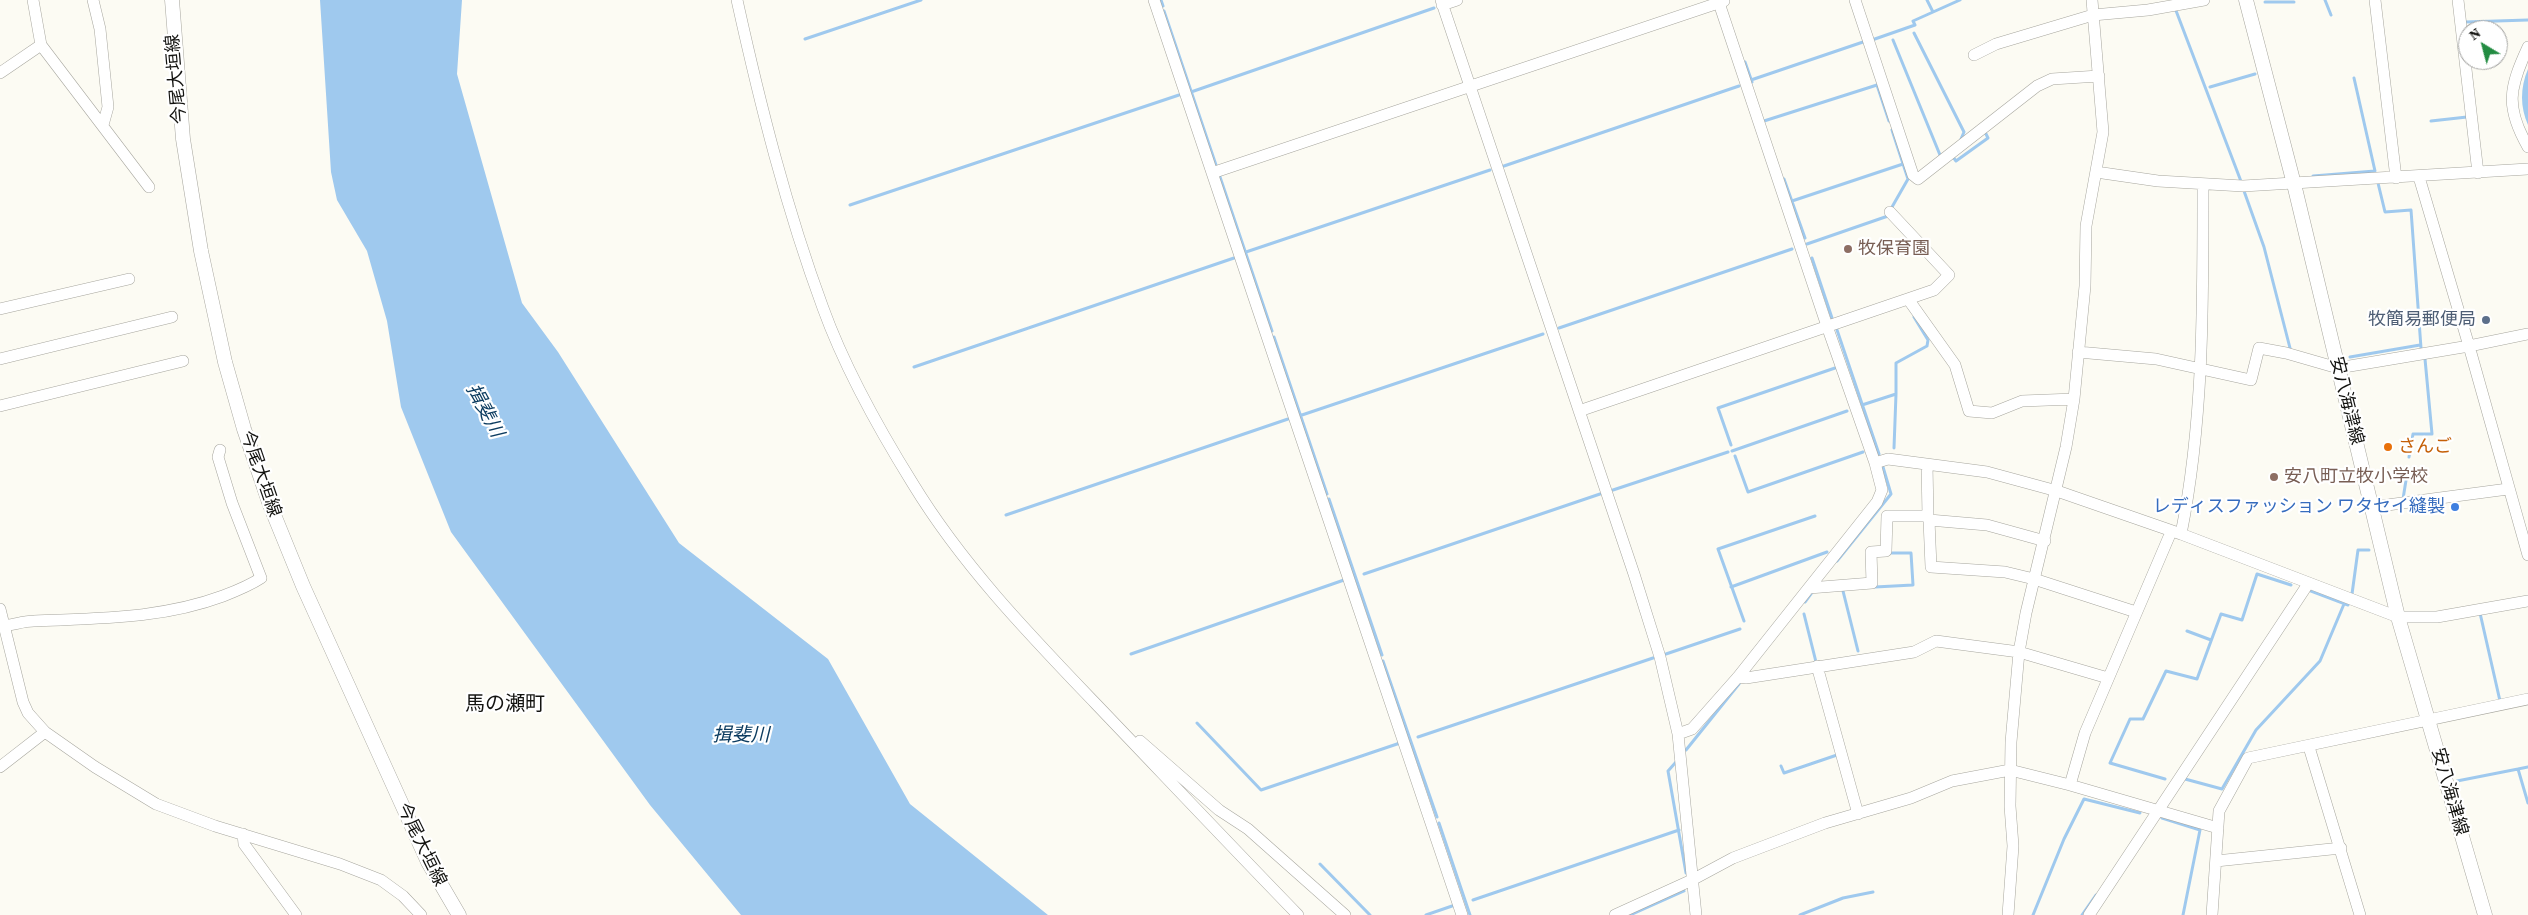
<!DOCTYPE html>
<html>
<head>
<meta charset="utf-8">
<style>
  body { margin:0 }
  #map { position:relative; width:2528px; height:915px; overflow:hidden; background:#fcfbf3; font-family:"Source Serif 4",serif }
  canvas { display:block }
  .north { position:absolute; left:2458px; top:20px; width:50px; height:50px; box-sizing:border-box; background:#fff; border:1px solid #a1a19f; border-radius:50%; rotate:323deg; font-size:14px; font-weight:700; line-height:20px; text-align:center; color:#131310 }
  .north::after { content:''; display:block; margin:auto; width:18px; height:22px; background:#238c42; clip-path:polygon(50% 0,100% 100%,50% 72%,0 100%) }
</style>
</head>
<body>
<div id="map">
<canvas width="2528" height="915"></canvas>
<div class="north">N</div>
</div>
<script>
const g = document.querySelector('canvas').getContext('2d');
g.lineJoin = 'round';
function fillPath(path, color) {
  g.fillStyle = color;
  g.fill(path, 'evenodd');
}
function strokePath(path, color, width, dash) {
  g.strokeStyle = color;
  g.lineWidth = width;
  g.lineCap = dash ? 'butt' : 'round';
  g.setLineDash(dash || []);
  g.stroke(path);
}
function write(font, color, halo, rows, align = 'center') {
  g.font = font + ' "Source Serif 4","Noto Sans JP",serif';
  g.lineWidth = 4.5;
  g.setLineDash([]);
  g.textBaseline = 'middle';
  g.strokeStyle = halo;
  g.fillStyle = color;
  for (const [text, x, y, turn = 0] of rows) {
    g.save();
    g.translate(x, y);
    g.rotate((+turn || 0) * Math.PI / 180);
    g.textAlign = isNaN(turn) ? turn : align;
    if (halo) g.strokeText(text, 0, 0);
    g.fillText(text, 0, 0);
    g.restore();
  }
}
fillPath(new Path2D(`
  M320 0H462L457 74 522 303 558 352 679 543 828 659 910 804 1048 915H741L650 805 451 532 401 407 387 321 367 251 337 200 331 172Z
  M2528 69V125C2520 107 2520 88 2528 69Z`), '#9fc9ee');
strokePath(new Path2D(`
  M1161 0 1163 6
  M1927 0 1933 12
  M2325 0 2331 15
  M2265 2H2294
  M2175 8 2242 184
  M1164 11 1217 168
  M2465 22 2528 20
  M1914 33 1964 132 1961 139
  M805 39 921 0
  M1872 40 1915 25 1913 21 1960 0
  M1893 40 1940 155
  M1745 62 1752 82
  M1751 80 1863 42
  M2210 87 2255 74
  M1191 92 1434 8
  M1764 121 1877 85 1889 121
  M2431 121 2467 117
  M1953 157 1956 161 1988 138 1985 132
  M1504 166 1739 86
  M1219 174 1272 331
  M2313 176 2375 171 2354 78
  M1784 179 1805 238
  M2378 183 2385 212 2411 210 2421 348
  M2244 191 2264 247 2290 348
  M1792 201 1903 164
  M850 205 1179 95
  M1892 207 1908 179 1892 130
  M1807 244 1888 216
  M1246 252 1490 170
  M1812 258 1833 321
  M1836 327 1879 454
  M1559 328 1792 249
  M1274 337 1327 494
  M2350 357 2420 345
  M914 367 1234 258
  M1862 405 1896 394V363L1927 346 1928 340 1914 317
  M1299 416 1543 334
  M1731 445 1718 408 1835 368
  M1894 448 1896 394
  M1732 451 1847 411
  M1735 456 1748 492 1863 452
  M2409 457 2413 434H2432L2425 359
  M1613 490 1728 452
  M1329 499 1382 655
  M2403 499 2407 474
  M1006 515 1288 419
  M1837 561 1891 494 1883 467
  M1364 574 1600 494
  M1731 587 1827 552
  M1875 587 1913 585 1911 553H1890
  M1843 591 1858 651
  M2311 591 2348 605
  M2352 594 2358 550H2369
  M1805 602 1813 591
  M2480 613 2500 701
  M1804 614 1816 662
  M1744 621 1718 549 1815 516
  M2187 631 2211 640
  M1131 654 1344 580
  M1666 654 1740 629
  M1383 661 1437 817
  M1197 723 1261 790 1400 743
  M1418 737 1653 658
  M1686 750 1739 684
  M1676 762 1668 771 1686 873
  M1781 766 1784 773 1837 755
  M2518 769 2528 767
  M2165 779 2110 763 2130 719H2143L2166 671 2197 679 2221 614 2242 620 2257 574 2291 585
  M2185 779 2222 789 2256 730 2320 661 2344 604
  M2457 781 2518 769 2528 803
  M2162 818 2200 830 2183 915
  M1439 823 1470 915
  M1320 864 1370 915
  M1473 900 1679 830
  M1426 915 1455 905
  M1630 915 1684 891
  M1800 915 1843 898 1873 892
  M2033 915 2064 839 2084 799 2140 813
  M2082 915 2096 895`), '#9fc9ee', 3);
const minor = new Path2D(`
  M33 0 41 45 149 187
  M93 0 100 29 108 107 103 125
  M737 0C760 104 786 208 823 308 844 366 880 431 913 484 963 566 1030 635 1096 704 1163 774 1230 845 1298 915
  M1154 0C1257 305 1358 610 1462 915
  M1441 0 1634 574 1660 657 1678 734 1696 915
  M1855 0 1913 175 1918 179 2037 86 2052 79 2099 76
  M2375 0 2396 178
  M2458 0 2478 173
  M1442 5 1457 0
  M2528 47C2509 88 2505 107 2528 147
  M1974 55 1996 44 2093 15 2148 10 2204 0
  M0 73 41 45
  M2096 172 2158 181 2243 186 2528 169
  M1212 173 1724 1
  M2419 177 2469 346 2528 334
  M1908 299 1955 365 1969 411 1992 413 2022 401 2074 399
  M0 309 129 279
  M2078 352 2156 359 2251 380 2259 348 2286 353 2338 368 2469 346 2528 555
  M0 359 172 317
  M0 406 183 361
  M1579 411 1934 290 1949 275 1890 212
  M1875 463 1888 459 1987 472 2057 491 2181 534 2398 617H2437L2528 601
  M2372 507 2508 489
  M1928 516 1929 520 1987 525 2045 541
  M1929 520 1931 567 2005 572 2034 579 2136 612
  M2181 534C2204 420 2203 301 2203 185
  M1809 588 1872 583 1871 552 1886 551 1887 516H1928L1927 465
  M0 609 23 702 28 713 45 732 95 767 156 804 215 826 340 864 381 880 403 896 421 915
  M0 626C11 626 22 621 34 621 99 618 161 619 223 596 236 591 249 586 261 578L232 503 218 457 220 450
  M1817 666 1858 814
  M1738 677 1746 678 1914 652 1936 641 2019 652 2108 678
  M1678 734 1692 729 1738 677 1877 502 1882 490 1875 463 1827 326 1718 0
  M1140 741 1219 810 1248 829 1345 915
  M2309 747 2360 915
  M0 767 45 732
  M2070 785 2085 733 2171 532
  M243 834 244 844 296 915
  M2216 861 2341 848
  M1615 915 1692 880 1733 858 1825 823 1911 798 1952 781 2010 770 2070 785 2218 828
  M2008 915 2013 846 2010 806 2011 742 2019 652 2026 613 2066 447 2074 399 2085 286 2086 226 2103 132 2092 0
  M2089 915 2308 584
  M2212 915 2219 811 2248 758 2528 699`);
const major = new Path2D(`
  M172 0 183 139 201 251 225 362 244 429 270 505 303 586 428 862 459 915
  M2246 0 2294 184 2398 617 2485 915`);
strokePath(minor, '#a7a69e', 12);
strokePath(major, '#a7a69e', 15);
strokePath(minor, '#fff', 11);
strokePath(major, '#fff', 14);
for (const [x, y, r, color] of [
  [1848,249,5,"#8d6e63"],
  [2486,320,5,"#5c6f8a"],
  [2388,447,5,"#e8710a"],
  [2274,477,5,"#8d6e63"],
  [2455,507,5,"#3f7fe0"]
]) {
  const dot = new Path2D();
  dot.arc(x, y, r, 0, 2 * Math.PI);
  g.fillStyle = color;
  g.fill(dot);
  strokePath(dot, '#fff', 2);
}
write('18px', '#131310', '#fff', [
  ["今尾大垣線",177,79,-95],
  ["安八海津線",2346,401,76],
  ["今尾大垣線",260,474,71],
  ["安八海津線",2449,792,74],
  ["今尾大垣線",421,845,64]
]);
write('18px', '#785e54', '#fff', [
  ["牧保育園",1858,249],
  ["安八町立牧小学校",2284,477]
], 'left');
write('18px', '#4e5e75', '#fff', [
  ["牧簡易郵便局",2476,320]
], 'right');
write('18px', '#c56008', '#fff', [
  ["さんご",2398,447]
], 'left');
write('18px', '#366cbe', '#fff', [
  ["レディスファッション ワタセイ縫製",2445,507]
], 'right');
write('italic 19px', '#0c3c60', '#fff', [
  ["揖斐川",484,411,62],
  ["揖斐川",741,736]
]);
write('20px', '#131310', '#fff', [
  ["馬の瀬町",505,705]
]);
</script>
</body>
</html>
